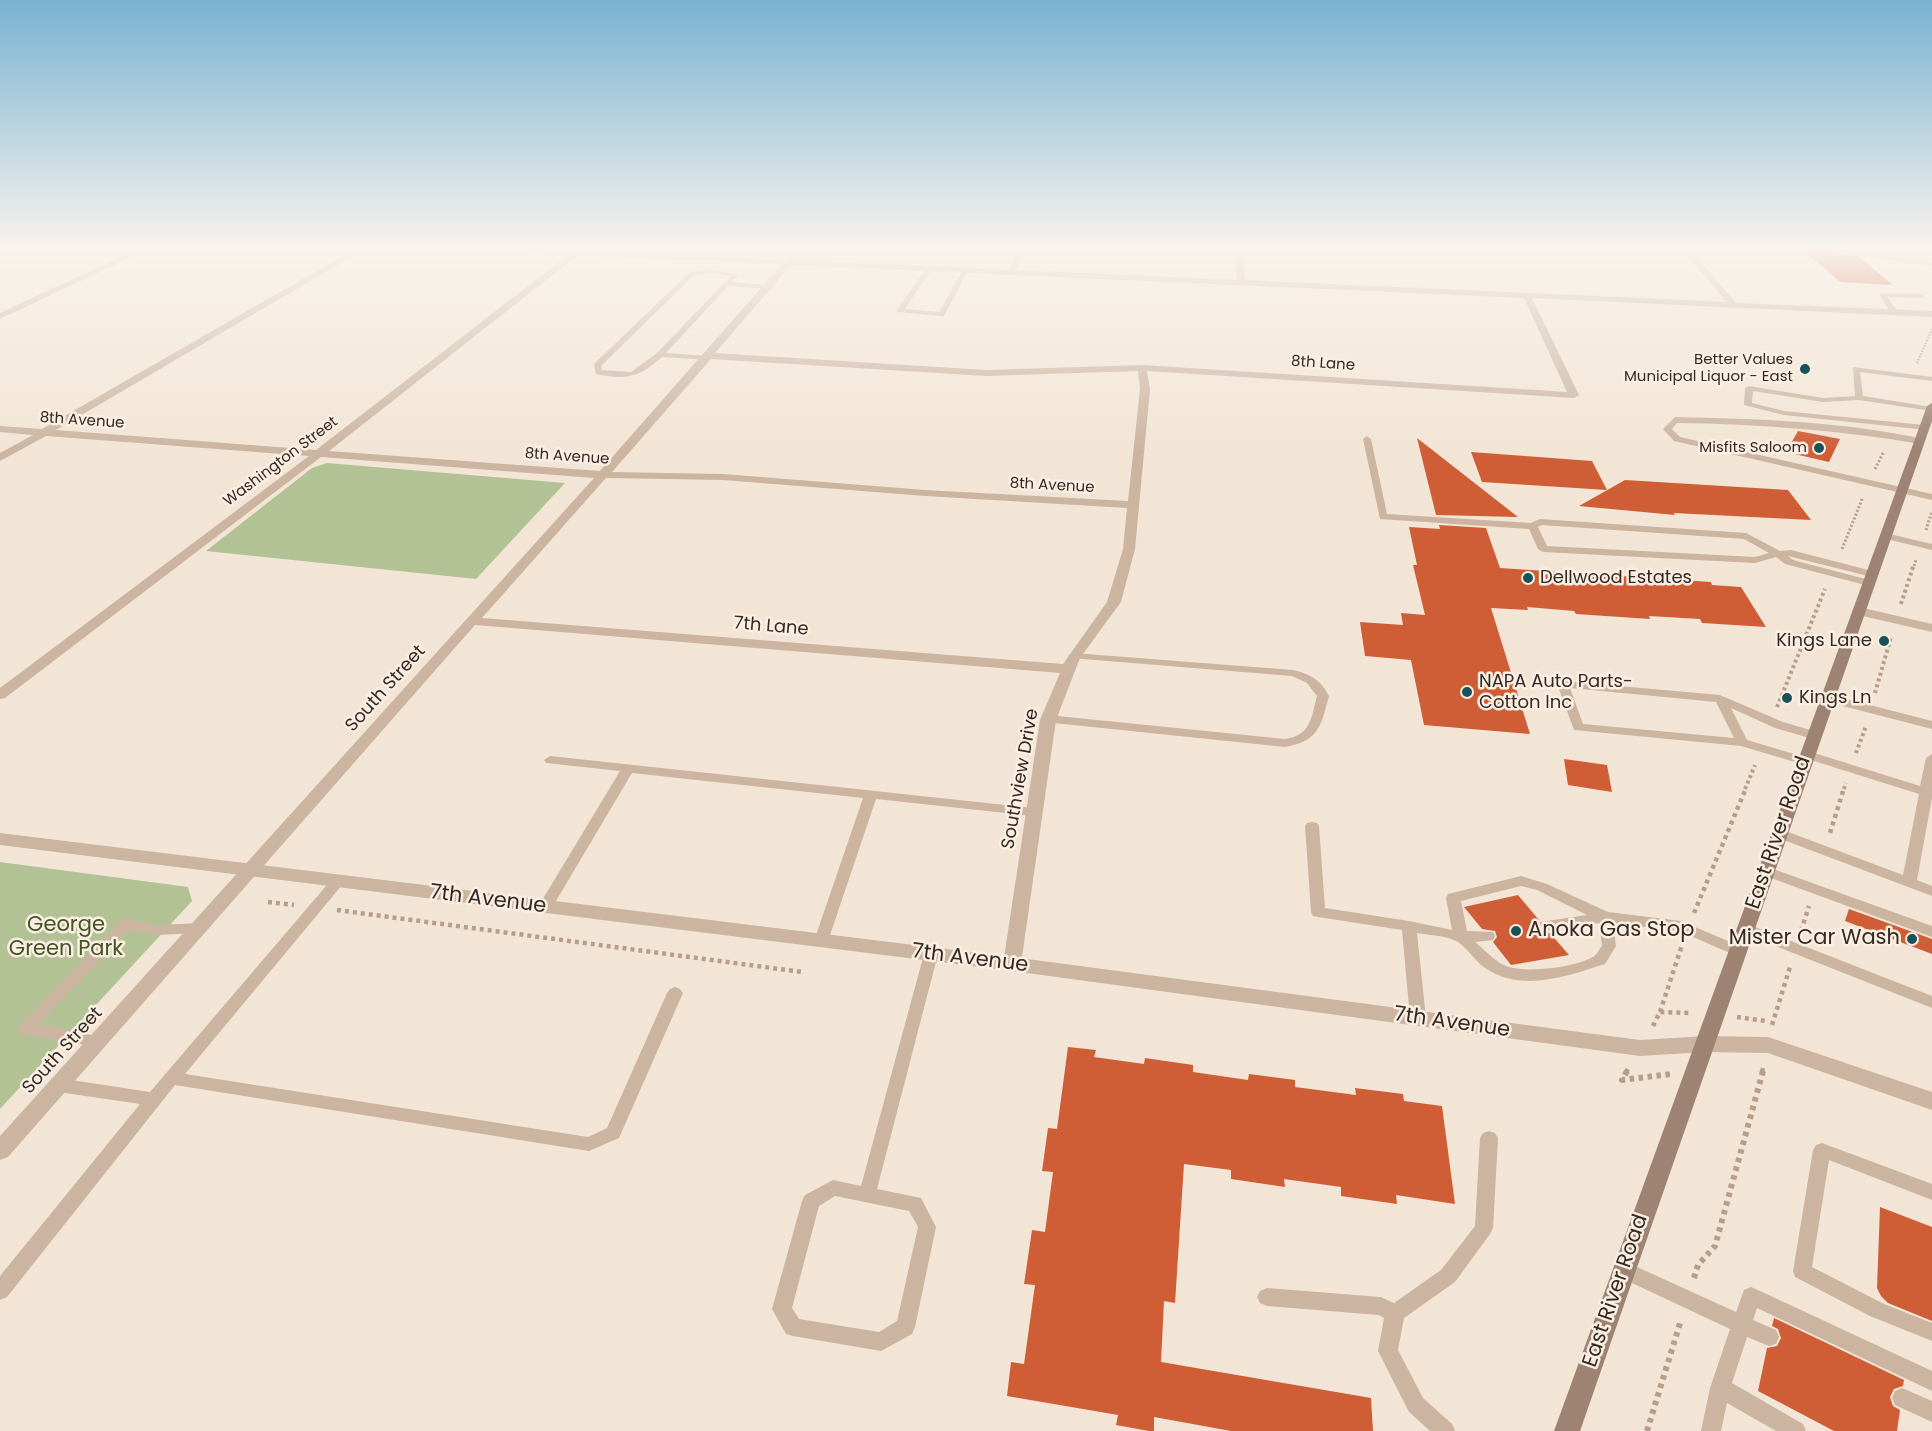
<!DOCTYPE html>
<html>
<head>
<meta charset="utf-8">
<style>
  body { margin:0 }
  canvas { display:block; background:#f2e5d5 }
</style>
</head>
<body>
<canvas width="1932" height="1431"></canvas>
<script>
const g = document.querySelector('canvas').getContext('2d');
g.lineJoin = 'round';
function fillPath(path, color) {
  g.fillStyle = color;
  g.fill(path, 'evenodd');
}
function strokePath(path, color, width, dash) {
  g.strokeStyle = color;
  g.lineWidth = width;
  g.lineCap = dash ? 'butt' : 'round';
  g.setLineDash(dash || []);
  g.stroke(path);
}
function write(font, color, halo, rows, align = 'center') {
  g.font = font + ' Poppins,sans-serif';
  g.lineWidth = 5;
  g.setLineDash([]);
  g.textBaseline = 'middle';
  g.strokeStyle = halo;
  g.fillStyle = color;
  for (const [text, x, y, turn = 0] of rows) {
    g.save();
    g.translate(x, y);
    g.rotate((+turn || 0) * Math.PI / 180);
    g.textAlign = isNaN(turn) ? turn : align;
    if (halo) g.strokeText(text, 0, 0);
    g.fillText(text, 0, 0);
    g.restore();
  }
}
fillPath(new Path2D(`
  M327 463 565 483 476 579 206 551 312 468Z
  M0 862 188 887 192 901 0 1109Z`), '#b2c295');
fillPath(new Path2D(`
  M1803 250H1823L1859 257 1893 285 1840 282Z
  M1798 431 1840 439 1829 462 1786 452Z
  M1417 438 1518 517 1436 515Z
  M1471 452 1592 461 1607 490 1482 482Z
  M1625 480 1788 490 1811 520 1674 513 1675 515 1579 506Z
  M1439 525 1486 528 1500 568 1711 582 1712 585 1741 587 1766 627 1702 623 1700 619 1649 616 1650 619 1576 614 1574 611 1527 607 1528 610 1491 608 1530 734 1424 725 1411 660 1365 656 1360 622 1403 625 1401 613 1425 615 1413 565H1417L1409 527 1440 529Z
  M1564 759 1607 765 1612 792 1568 785Z
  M1518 895 1539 920 1536 925 1538 931 1550 933 1569 955 1511 965 1493 942 1497 937 1495 931 1482 929 1464 907Z
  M1849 909 1932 939V954L1845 921Z
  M1068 1047 1096 1050 1094 1057 1144 1064 1145 1058 1193 1065V1072L1248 1080 1249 1074 1295 1080V1087L1356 1095 1355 1088 1403 1094 1404 1101 1442 1106 1455 1204 1396 1195 1397 1204 1341 1196V1187L1284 1179 1285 1187 1231 1179V1170L1184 1164 1175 1303 1164 1301 1161 1362 1371 1398 1373 1431H1231L1154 1417V1431H1149L1116 1425 1118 1415 1007 1396 1011 1362 1024 1364 1035 1285 1024 1284 1032 1230 1045 1232 1053 1172 1042 1171 1048 1128 1057 1129Z
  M1880 1207 1932 1227V1321L1888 1303 1881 1296 1877 1288Z
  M1774 1318 1904 1380 1903 1386 1894 1389 1890 1397 1893 1406 1900 1410 1897 1431H1834L1758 1391 1767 1348 1777 1346 1781 1338 1778 1329 1772 1326Z`), '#cf5e37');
strokePath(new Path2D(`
  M1917 363 1932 329`), '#b79e8b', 2, [1.5, 1.5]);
strokePath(new Path2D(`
  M1875 469 1884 451
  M1926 530 1932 511
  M1842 549 1863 497
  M1914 566 1916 560`), '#b79e8b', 3, [2, 2]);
strokePath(new Path2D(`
  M1901 604 1914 564
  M1875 693 1891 637
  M1777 707 1825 589
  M1856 753 1866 726
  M1745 789 1755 765
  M1844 789 1846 783`), '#b79e8b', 4, [3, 3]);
strokePath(new Path2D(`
  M1830 833 1844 788
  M268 902 294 905
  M337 910 802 972
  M1694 913 1746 788
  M1801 931 1809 906
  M1660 1012 1682 945
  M1737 1017 1766 1021
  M1772 1025 1790 967
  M1653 1026 1660 1012 1691 1013
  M1626 1072 1628 1069
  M1762 1072 1764 1065`), '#b79e8b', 4.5, [4, 4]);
strokePath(new Path2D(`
  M1627 1071 1622 1080 1671 1074
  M1694 1278 1698 1265 1715 1246 1763 1071
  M1647 1431 1681 1320`), '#b79e8b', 6, [4.5, 4.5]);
fillPath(new Path2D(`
  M1825 250H1845L1932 262V266Z
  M928 268 931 270 905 309 939 312 963 270 968 271 944 316 898 312 896 311 926 269Z
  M708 269 737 274 738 275 731 282 768 285 771 287 768 289 728 286 666 353 707 356H710V360L662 357C638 378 627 380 596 374L594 364 690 272ZM714 273 731 276 657 353 631 372 602 370 601 366 694 275Z
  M1880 294H1922L1925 296 1922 298 1887 297 1899 313 1895 315H1892L1880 296Z
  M1853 367 1932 377V381L1860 372 1863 396 1931 407 1932 411 1859 400 1823 402 1753 391 1752 403 1784 411 1924 425 1927 426V430L1784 415 1744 405 1745 388 1749 386 1823 398 1855 396Z
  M1675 417C1757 419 1842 421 1923 439L1924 441 1920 444C1839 430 1759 424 1677 423L1672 429 1680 437 1932 494V500L1674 441 1663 429Z
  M1367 436 1371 439 1387 514 1531 523 1540 519 1746 533 1780 551 1791 550 1876 572 1877 574 1872 577 1788 556 1793 560 1873 581 1874 583 1869 586 1785 564 1776 557 1755 563 1543 552 1538 549 1529 529 1380 519 1363 439ZM1542 525 1744 539 1769 553 1755 557 1547 546 1538 527Z
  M1885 533 1932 544V550L1882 538 1880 536Z
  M1074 653 1293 670C1310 674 1321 680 1329 696 1321 726 1319 741 1285 747L1044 722 1042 719 1048 715 1285 739C1311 735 1311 718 1317 696L1307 683 1292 676 1070 658 1068 656 1070 654Z
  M1563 681 1720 695 1783 722 1817 732 1819 735 1813 739 1775 728 1731 708 1747 740 1801 756 1803 752H1811L1920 786 1926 758 1932 754V798L1917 880 1932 886V896L1773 836 1771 833 1773 830H1783L1903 875 1919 794 1811 760 1809 764 1805 765 1741 746 1574 730 1557 684ZM1570 688 1716 702 1734 738 1583 724Z
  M1827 694 1932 721V729L1823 701 1821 698Z
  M550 756 1033 808 1040 812 1033 816 876 799 828 941 826 945 821 946 816 945 814 941 863 798 632 773 550 911H540L538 907 620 771 546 763 544 760Z
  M1312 822 1317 823 1319 826 1325 908 1409 921 1452 930 1446 898 1448 894 1521 876 1547 884 1608 912 1681 921 1742 947 1744 951 1742 955 1737 956 1679 931 1613 923 1616 946 1605 964C1567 976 1522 993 1485 968 1475 961 1468 949 1458 942 1448 936 1429 935 1417 933L1426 1018 1424 1022 1418 1024 1412 1022 1410 1018 1402 930 1318 917 1313 916 1311 912 1305 826 1307 823ZM1521 886 1537 890 1587 915 1540 922 1538 926 1540 930 1545 931 1599 923 1602 946C1599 949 1597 955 1593 957 1576 967 1529 973 1509 967 1496 963 1486 951 1475 942L1493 940 1495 936 1493 932 1467 931 1461 901Z
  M1765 866 1932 926V937L1760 874 1758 871 1760 868Z
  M337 877 342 879 344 882 342 885 185 1074 588 1137 607 1128 667 993 670 989 675 987 680 989 683 993 619 1138 589 1151 175 1085 7 1297 0 1300V1276L140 1104 58 1092 52 1090 50 1085 52 1080 58 1078 150 1092 332 879Z
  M126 919 156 925 199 923 204 924 206 928 204 932 199 933 156 935 129 930 39 1025 57 1027 104 1038 106 1042 104 1046 98 1048 57 1039 19 1034 17 1030 19 1026 121 920Z
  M1745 923 1932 996V1008L1740 932 1738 928 1740 924Z
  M931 949 936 950 938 954 877 1189 921 1198 936 1227 915 1327 912 1334 881 1351 793 1336 786 1334 772 1309 802 1201 805 1195 833 1180 861 1186 924 954 926 950ZM835 1196 909 1211 918 1227 897 1321 879 1332 799 1319 792 1308 819 1206Z
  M1489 1131 1495 1133 1498 1138 1493 1228 1490 1234 1455 1282 1404 1318 1398 1350 1423 1398 1452 1424 1455 1431H1430L1409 1412 1378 1351 1384 1318 1379 1315 1267 1306 1260 1303 1257 1297 1260 1291 1267 1288 1381 1297 1394 1303 1441 1270 1475 1226 1480 1138 1483 1133Z
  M1822 1143 1932 1184V1200L1829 1160 1812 1267 1884 1304 1932 1323V1341L1870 1316 1795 1277 1793 1271 1813 1150 1816 1145Z
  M1624 1261 1736 1312 1744 1290 1751 1287 1758 1290 1932 1371V1391L1757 1308 1753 1320 1776 1330 1779 1337 1776 1344 1769 1346 1747 1337 1732 1383 1803 1424 1806 1431H1776L1727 1403 1721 1431H1701L1710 1388 1730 1329 1617 1276 1615 1270 1617 1264Z
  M1902 1388 1932 1401V1422L1895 1405 1892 1398 1895 1391Z`), '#cbb5a1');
fillPath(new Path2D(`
  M135 250H146L0 319V313Z
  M353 250H363L56 430 316 450 568 255 515 250H582L786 260 794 250H803L795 260 1009 270 1017 250H1025L1017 270 1237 280 1235 250H1243L1245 280 1727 302 1682 250H1691L1736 303 1932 311V317L1532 298 1579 395 1574 398 1147 371 1150 389 1135 549 1121 602 1080 658 1056 720 1021 964 1019 969 1012 971 1005 969 1003 964 1040 720 1060 673 475 625 8 1157 0 1160V1136L594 478 321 457 5 698 0 699V688L309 456 46 436 0 461V453L33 435 0 432V426L42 429ZM578 255 782 264 600 471 329 451ZM791 265 1524 298 1567 392 1142 365 986 370 715 353ZM711 359 986 376 1138 371 1140 389 1128 501 925 490 723 474 612 472ZM606 478 723 480 925 496 1127 508 1123 549 1107 602 1063 664 482 618Z
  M1859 607 1932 624V632L1854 614 1852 611 1854 608Z
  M1705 1036 1768 1037 1932 1092V1110L1768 1053 1705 1052 1698 1050 1695 1044 1698 1038Z`), '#cbb5a1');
fillPath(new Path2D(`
  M0 833 1012 957 1640 1040 1705 1036 1712 1038 1715 1044 1712 1050 1705 1052 1640 1056 1012 971 0 845Z`), '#cbb5a1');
fillPath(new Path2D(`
  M1932 403V421L1580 1431H1554L1927 406Z`), '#9e8372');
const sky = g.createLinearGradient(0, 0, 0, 451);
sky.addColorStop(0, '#79b2d2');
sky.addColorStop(0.55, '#f9f3ec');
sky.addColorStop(1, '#f9f3ec00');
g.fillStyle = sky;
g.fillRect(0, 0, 1932, 451);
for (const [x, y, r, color] of [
  [1805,369,6,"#175358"],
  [1819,448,6,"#175358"],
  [1528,578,6,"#175358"],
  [1884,641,6,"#175358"],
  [1467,692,6,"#175358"],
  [1787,698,6,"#175358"],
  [1516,931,6,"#175358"],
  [1912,939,6,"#175358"]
]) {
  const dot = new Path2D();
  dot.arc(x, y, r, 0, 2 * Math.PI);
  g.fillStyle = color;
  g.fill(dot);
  strokePath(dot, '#faefe2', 2);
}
write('15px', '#342a24', '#faefe2', [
  ["Better Values",1793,360],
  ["Municipal Liquor - East",1793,377],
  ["Misfits Saloom",1807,448]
], 'right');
write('15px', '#342a24', '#faefe2', [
  ["8th Lane",1323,364,4],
  ["8th Avenue",82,421,4],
  ["8th Avenue",567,457,4],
  ["Washington Street",281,462,-37],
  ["8th Avenue",1052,486,3]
]);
write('18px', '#342a24', '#faefe2', [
  ["Dellwood Estates",1540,578],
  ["Kings Lane",1872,641,"right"],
  ["NAPA Auto Parts-",1479,682],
  ["Cotton Inc",1479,703],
  ["Kings Ln",1799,698]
], 'left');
write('18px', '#342a24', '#faefe2', [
  ["7th Lane",771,627,5],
  ["South Street",386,689,-48],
  ["Southview Drive",1021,779,-80],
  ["South Street",63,1051,-48]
]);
write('21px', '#342a24', '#faefe2', [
  ["East River Road",1779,833,-71],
  ["7th Avenue",488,900,7],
  ["7th Avenue",970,959,7],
  ["7th Avenue",1452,1023,8],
  ["East River Road",1616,1291,-71]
]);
write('21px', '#435427', '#faefe2', [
  ["George",66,926],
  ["Green Park",66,950]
]);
write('21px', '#342a24', '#faefe2', [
  ["Anoka Gas Stop",1528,931],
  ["Mister Car Wash",1900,939,"right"]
], 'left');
</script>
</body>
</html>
